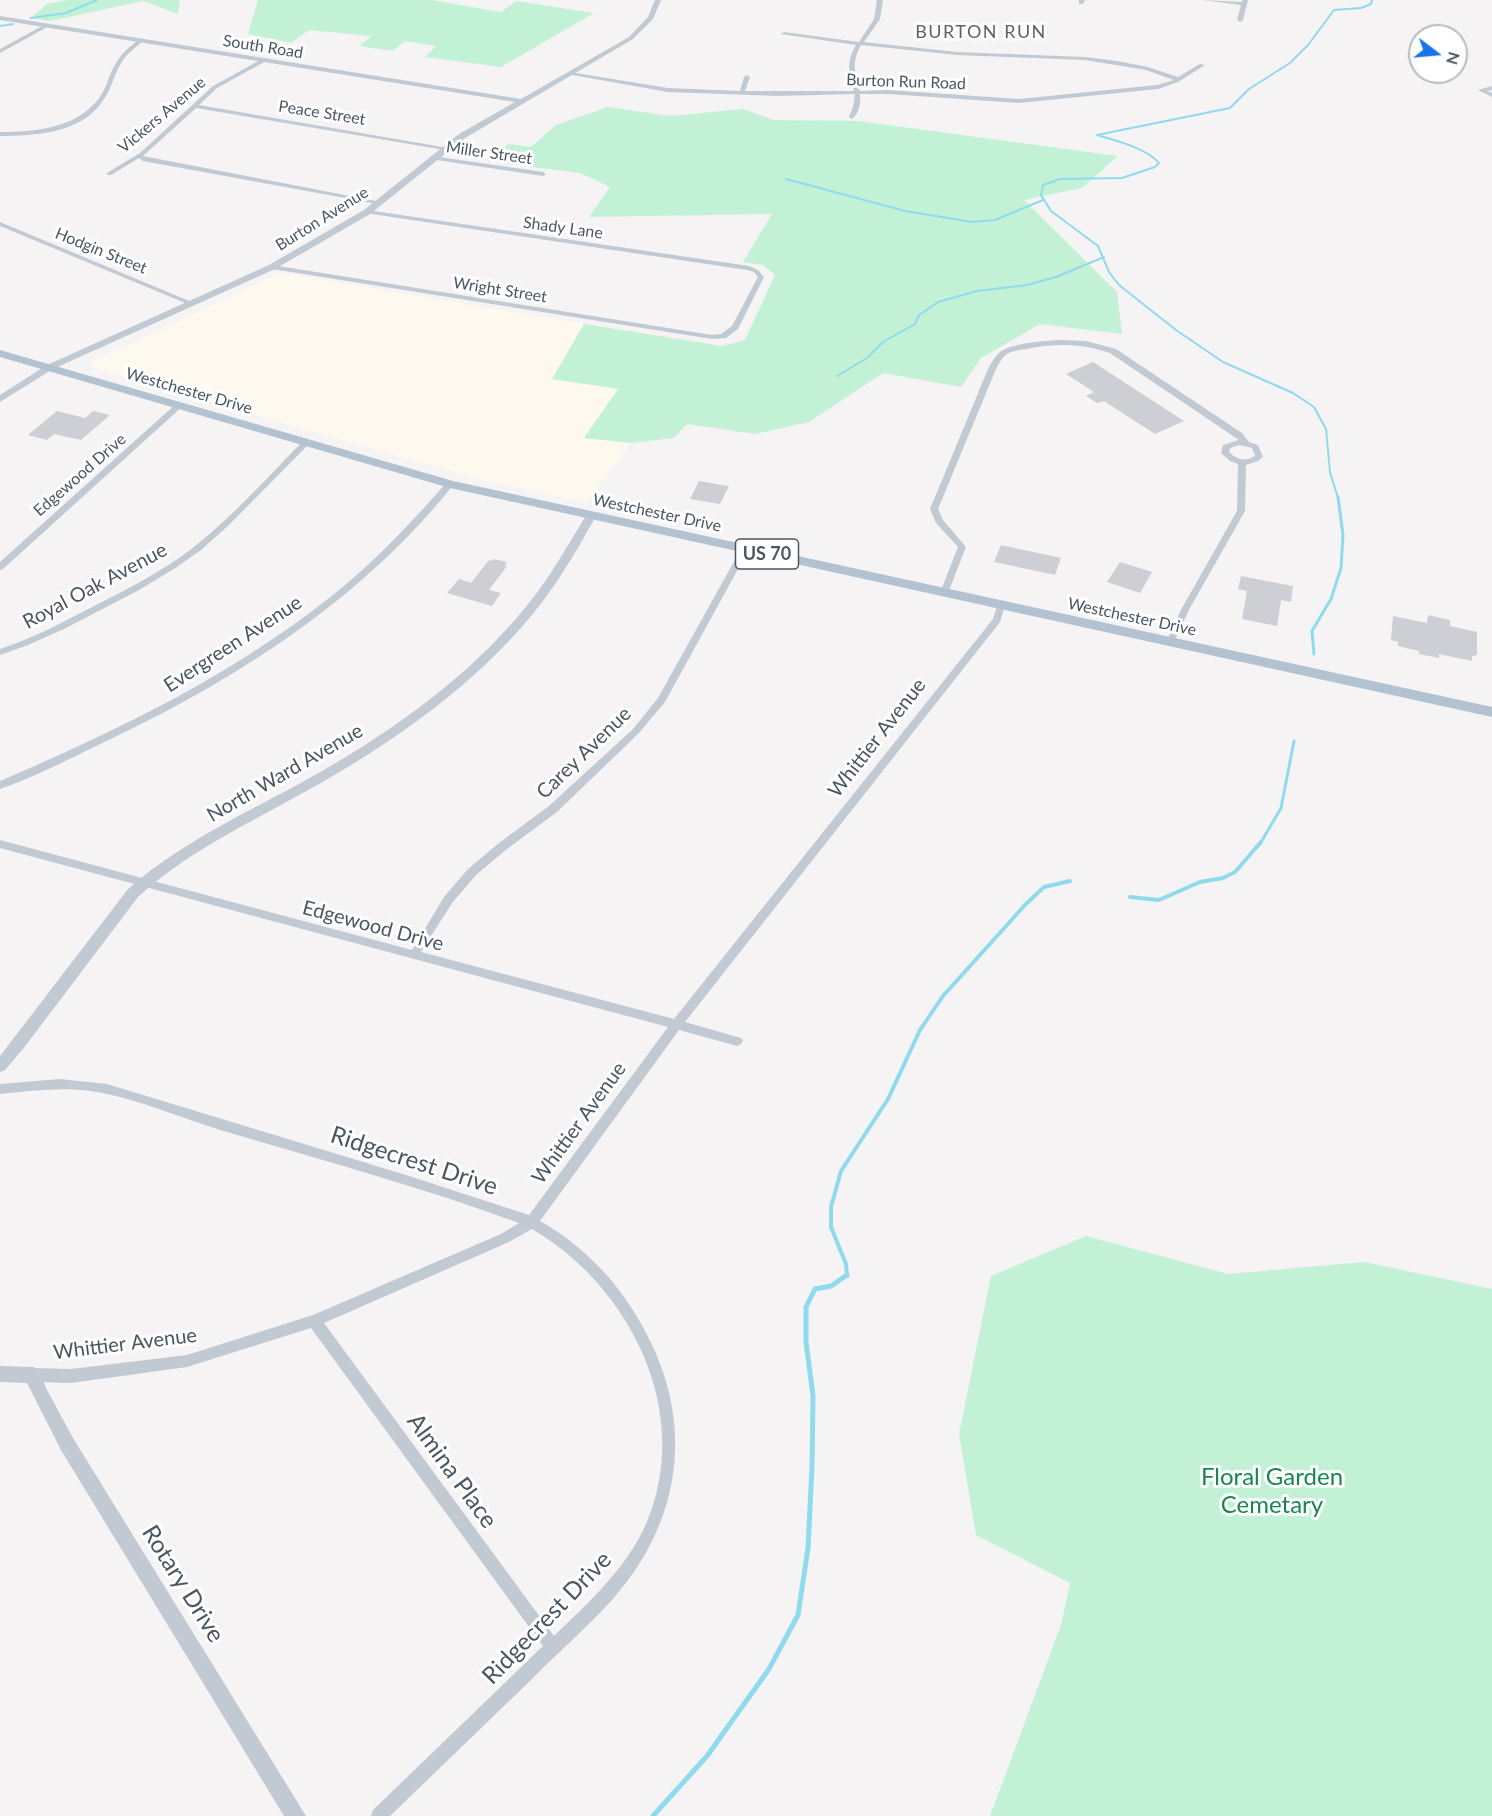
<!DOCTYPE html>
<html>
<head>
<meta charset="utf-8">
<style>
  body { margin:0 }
  #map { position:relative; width:1492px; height:1816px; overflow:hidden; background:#f5f3f3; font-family:Lato,sans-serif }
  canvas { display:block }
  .north { position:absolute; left:1408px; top:24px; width:60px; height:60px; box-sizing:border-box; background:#fff; border:2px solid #b7bbc0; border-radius:50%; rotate:106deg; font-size:16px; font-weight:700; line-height:24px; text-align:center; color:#4a5661 }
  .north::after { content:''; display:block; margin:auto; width:21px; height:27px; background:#1a73e8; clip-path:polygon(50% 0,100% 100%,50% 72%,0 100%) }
</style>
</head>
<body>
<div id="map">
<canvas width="1492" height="1816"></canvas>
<div class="north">N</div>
</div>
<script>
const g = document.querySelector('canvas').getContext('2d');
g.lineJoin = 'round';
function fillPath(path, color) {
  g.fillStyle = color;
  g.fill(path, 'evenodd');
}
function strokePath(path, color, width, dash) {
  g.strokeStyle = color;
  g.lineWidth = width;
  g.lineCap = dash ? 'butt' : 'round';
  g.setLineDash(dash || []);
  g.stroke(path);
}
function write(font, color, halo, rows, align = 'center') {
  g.font = font + ' Lato,sans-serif';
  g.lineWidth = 6;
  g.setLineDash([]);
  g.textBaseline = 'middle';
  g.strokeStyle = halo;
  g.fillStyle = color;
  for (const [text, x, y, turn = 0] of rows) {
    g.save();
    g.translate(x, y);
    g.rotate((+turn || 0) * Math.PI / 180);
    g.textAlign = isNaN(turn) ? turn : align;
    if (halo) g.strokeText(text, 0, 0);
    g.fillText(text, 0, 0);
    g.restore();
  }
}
fillPath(new Path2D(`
  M283 273 584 324 552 379 618 389 584 438 631 443 587 503 477 479 93 368 92 362 277 274Z`), '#fdf9ef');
fillPath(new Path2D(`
  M67 0H180L178 14 143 1 50 21 31 18 47 4Z
  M258 0H431L501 12 516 1 594 13 501 67 425 57 436 46 405 41 393 51 360 46 371 36 309 30 291 43 248 34Z
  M608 107 670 116 743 109 774 120 858 121 1118 156 1082 188 1024 200 1117 292 1122 334 1040 324 981 358 961 387 883 373 809 422 755 434 687 424 674 438 631 443 584 438 618 389 552 379 584 324 722 346 745 340 775 275 763 265 743 262 772 214 589 217 610 187 580 173 488 161 508 144 531 147 556 125Z
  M1086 1236 1228 1274 1364 1262 1492 1289V1816H990L1061 1625 1070 1583 976 1535 959 1434 991 1276Z`), '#c3f1d5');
strokePath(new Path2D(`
  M31 18 66 13 97 0
  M0 26 13 24
  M786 179 905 211 972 222 995 220 1043 200
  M837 376 867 358 883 342 915 324 919 315 938 302 977 291 1027 285 1056 277 1104 257
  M1338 498 1330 472 1326 429 1314 407 1293 393 1223 362 1176 330 1119 285 1109 272 1098 246 1051 211 1041 195 1043 185 1060 179 1122 178 1155 167 1159 163C1148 149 1115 140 1097 135L1230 108 1249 89 1290 63 1308 45 1334 10 1361 8 1371 4 1372 0`), '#90daee', 2);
strokePath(new Path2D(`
  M1314 654 1312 631 1331 599 1341 568 1343 535 1338 497
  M1260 844 1281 808 1294 741`), '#90daee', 3);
strokePath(new Path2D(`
  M1130 897 1159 900 1200 882 1223 878 1235 872 1261 842
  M847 1276 846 1264 831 1227V1207L841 1171 888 1099 920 1030 943 996 1025 905 1044 887 1070 881`), '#90daee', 4);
strokePath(new Path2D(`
  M653 1816 707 1756 769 1669 798 1615 808 1548 812 1468 813 1396 806 1342V1307L815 1289 831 1286 847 1275`), '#90daee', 5);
fillPath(new Path2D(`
  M1093 362 1184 421 1155 434 1104 401 1097 403 1086 396 1094 392 1066 374Z
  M57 411 85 418 93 411 110 415 81 440 54 434 47 440 28 435Z
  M699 481 729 486 720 504 690 499Z
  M1001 545 1061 558 1055 575 994 562Z
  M494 559 507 562 505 566H507L489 590 501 593 492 606 447 593 459 579 471 583 489 560 492 561Z
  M1120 562 1152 572 1140 593 1107 582Z
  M1241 576 1293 586 1291 602 1281 600 1277 626 1242 619 1247 591 1238 589Z
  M1428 615 1450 620V626L1477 632V655L1472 656V661L1439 654V658L1419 654V651L1398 646V642L1391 640 1393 616 1427 623Z`), '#cdcfd5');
fillPath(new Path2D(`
  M877 0H883L880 19 864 42 957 52 1085 57 1117 61 1148 67 1178 77 1200 64 1205 65 1178 82 1158 89 1019 103 888 94H860C861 103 859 114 852 119L849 117 853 107 855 94 777 96 668 92 567 74 570 72 668 88 740 91 744 77 747 75 750 77 745 91H854C849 73 846 62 856 45L781 34 784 32 859 42 874 19ZM861 45 957 55 1085 60 1146 70 1174 80 1157 85 1019 99 888 90 860 91C855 73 851 62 861 45Z
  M1079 0H1085L1083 4H1079Z
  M1202 0 1242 2V0H1248L1243 20 1240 22 1237 20 1241 5Z
  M44 25 49 26 0 53V49Z
  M138 40 143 41C136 47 128 53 123 60 114 73 112 89 102 102 81 133 34 136 0 136V132C37 132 82 128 103 92 108 83 110 72 116 63 121 53 130 47 138 40Z
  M264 58 267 60 266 61 217 88 199 105 448 148 445 150 196 108 143 156 381 202 378 204 143 161 139 158 111 175H107V173L140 153 213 86Z
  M1492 86V90L1487 91 1492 93V97L1478 90Z
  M432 156 543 172 546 174 543 176 430 159V157Z
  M367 210 749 266 758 270 764 277 738 329 726 338 712 339 272 269 269 267 272 265 712 335 721 334 732 326 758 277 754 272 747 270 365 213 364 212Z
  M0 222 194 303 195 304 190 305 0 226Z
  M1059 340 1086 341 1116 349 1242 433 1249 442 1258 445 1263 457 1258 461 1246 465 1245 511 1190 608 1173 644 1170 645 1166 642 1182 608 1237 511 1238 464 1230 461 1221 453 1223 445 1239 440 1110 353C1082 343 1055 343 1026 349 1020 350 1012 351 1007 354 1002 357 999 364 996 369L938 509 943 520 966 547 948 593 944 596 940 593 958 547 936 523 930 509 988 369C992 362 996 354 1003 350 1017 343 1043 341 1059 340ZM1239 445 1252 448 1255 456C1245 462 1237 460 1229 452L1230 448Z
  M177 403 184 405 3 569 0 570V562Z
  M303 441H309L310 443 229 525 201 550 177 567 139 590 64 629 28 645 0 655V649C34 638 65 621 96 605 130 588 164 570 194 547 234 515 268 477 303 441Z
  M447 482H453L454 484C362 600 233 682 100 744 68 760 34 777 0 789V781C124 728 247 668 351 580 386 550 417 516 447 482Z
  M745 546 749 549 665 702 639 733 557 812 507 849 476 875 452 903 421 952 674 1019 993 619 998 603 1001 602 1005 605 1000 622 685 1022 741 1038 743 1041 741 1044 737 1046 679 1030 540 1221C591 1250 629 1294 653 1347 694 1436 677 1527 612 1600 587 1628 557 1653 531 1680 484 1725 437 1771 390 1816H371L373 1810 543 1646 311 1328 187 1367 71 1383 33 1382 28 1380 26 1375 28 1370 33 1368 71 1369 187 1355 313 1315 501 1234 519 1223C424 1188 325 1161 227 1132 183 1119 137 1098 91 1091 60 1087 31 1091 0 1094V1084L60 1079 107 1084 406 1175 529 1215 668 1027 0 848V840L412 950 444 897 468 869 499 843 549 806 633 729 658 698 741 549ZM532 1229C631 1287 694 1414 646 1524 626 1569 588 1603 554 1636L324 1323 509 1242Z`), '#c1cad2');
fillPath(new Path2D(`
  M655 0H661L653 19 633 39 465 138 370 214 275 269 53 369 0 402V395L47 365 269 265 364 210 459 134 515 102 0 20V16L521 99 629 37 648 17Z
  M591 513 596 516C580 545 563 574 543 601 487 674 410 731 331 777 265 816 195 845 138 897L23 1049 5 1070 0 1072V1056L128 889C186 838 256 809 322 771 402 725 480 668 536 594 555 569 570 541 587 514Z
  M0 1366 33 1367 39 1369 46 1388 73 1438 306 1816H284L61 1450 27 1383 0 1382Z`), '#c1cad2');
fillPath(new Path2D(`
  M0 350 453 481 1492 707V717L450 488 0 357Z`), '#b3c2d1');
write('16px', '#4a5661', '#fff', [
  ["South Road",263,47,9],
  ["Burton Run Road",906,82,2],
  ["Peace Street",322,113,9],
  ["Vickers Avenue",162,115,-40],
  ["Miller Street",489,153,8],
  ["Burton Avenue",322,219,-32],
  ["Shady Lane",563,228,8],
  ["Hodgin Street",101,251,22],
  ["Wright Street",500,290,9],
  ["Westchester Drive",189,391,16],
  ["Edgewood Drive",80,475,-41],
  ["Westchester Drive",657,513,12],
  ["Westchester Drive",1132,617,12]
]);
g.letterSpacing = '1.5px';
write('18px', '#5f6368', '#fff', [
  ["BURTON RUN",981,32]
]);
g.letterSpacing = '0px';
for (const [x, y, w] of [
  [767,554,63]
]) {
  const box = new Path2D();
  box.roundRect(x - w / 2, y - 15, w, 30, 4.5);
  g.fillStyle = '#fff';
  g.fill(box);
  strokePath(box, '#4a5661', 1.5);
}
write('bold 18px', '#4a5661', null, [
  ["US 70",767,554]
]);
write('20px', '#4a5661', '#fff', [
  ["Royal Oak Avenue",95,586,-28],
  ["Evergreen Avenue",233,644,-33],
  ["Whittier Avenue",877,738,-52],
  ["Carey Avenue",584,753,-44],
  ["North Ward Avenue",285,773,-30],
  ["Edgewood Drive",373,926,15],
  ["Whittier Avenue",579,1123,-54],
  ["Whittier Avenue",125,1344,-7]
]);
write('24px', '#4a5661', '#fff', [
  ["Ridgecrest Drive",414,1161,18],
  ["Almina Place",452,1471,54],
  ["Rotary Drive",183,1584,58],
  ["Ridgecrest Drive",547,1618,-46]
]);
write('24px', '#17864f', '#fff', [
  ["Floral Garden",1272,1477],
  ["Cemetary",1272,1505]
]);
</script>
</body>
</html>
